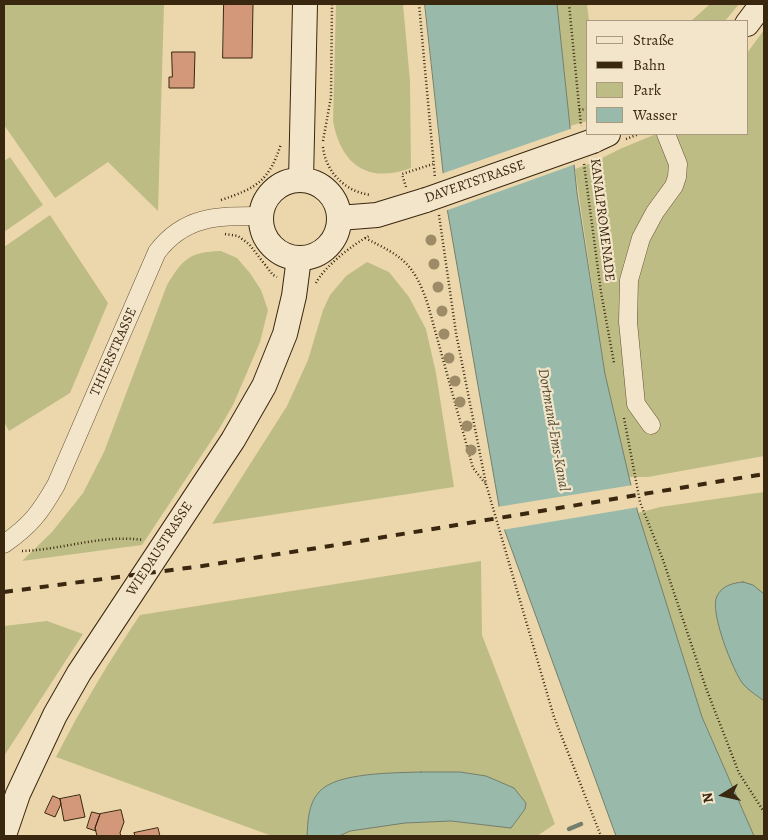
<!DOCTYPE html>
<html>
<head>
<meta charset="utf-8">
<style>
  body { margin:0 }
  #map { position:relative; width:768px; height:840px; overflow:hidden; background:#ecd7ac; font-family:Alegreya,serif }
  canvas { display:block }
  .frame { position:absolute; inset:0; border:5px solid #3a2710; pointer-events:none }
  .legend { position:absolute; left:586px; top:20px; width:162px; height:115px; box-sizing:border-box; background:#f3e5c9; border:1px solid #a9997f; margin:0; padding:6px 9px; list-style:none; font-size:15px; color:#3a2710 }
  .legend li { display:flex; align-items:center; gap:10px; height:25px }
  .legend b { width:25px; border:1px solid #a9997f }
  .north { position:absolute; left:698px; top:770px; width:50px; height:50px; -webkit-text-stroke:4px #f3e5c9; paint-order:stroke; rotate:260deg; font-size:14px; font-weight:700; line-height:20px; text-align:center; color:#3a2710 }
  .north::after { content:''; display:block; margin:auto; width:18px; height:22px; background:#3a2710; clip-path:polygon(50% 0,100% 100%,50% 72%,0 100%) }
</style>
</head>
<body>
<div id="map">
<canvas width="768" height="840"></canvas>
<div class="frame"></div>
<ul class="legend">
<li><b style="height:6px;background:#f3e5c9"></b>Straße</li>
<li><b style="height:6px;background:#3a2710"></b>Bahn</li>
<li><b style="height:14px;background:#bebc85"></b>Park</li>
<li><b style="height:14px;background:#99baaa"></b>Wasser</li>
</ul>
<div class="north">N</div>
</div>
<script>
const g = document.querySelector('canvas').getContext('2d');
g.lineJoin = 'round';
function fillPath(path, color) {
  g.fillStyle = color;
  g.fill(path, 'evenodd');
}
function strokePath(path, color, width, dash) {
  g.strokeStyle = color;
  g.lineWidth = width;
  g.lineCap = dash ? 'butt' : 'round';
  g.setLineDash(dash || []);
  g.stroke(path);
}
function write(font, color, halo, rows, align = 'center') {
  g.font = font + ' Alegreya,serif';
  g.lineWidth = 4.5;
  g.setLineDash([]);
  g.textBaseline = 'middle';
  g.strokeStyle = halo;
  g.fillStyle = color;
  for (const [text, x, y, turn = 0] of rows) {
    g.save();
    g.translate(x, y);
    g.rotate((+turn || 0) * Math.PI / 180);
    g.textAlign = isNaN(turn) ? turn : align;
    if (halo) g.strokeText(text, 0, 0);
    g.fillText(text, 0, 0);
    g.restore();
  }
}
fillPath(new Path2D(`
  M4 4H164L158 211 108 162 55 198 4 125Z
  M336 4H403L410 81 411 168C368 184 341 165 333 121Z
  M557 4H587L589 21H587V121L570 126Z
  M710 4H739L725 21H691Z
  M764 30V456L648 477H629L605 374 575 169 592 163 620 149 656 134H747V53Z
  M10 157 43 205 4 232V161Z
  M50 215 108 303 70 393 9 431 4 422V247Z
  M221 251 237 258 250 273 261 290 268 310 260 342 233 405 219 429 142 545 22 561 52 532 83 493 104 452 167 285C183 259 189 252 221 251Z
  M367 262 389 272 409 297 426 329 436 373 454 487 212 524 287 406 308 360 323 310 330 295 346 276Z
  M764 492V594L763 592 744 685 764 701V836H754L702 717 638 513 660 507Z
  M481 561 482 635 555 824 537 836H272L56 757C81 708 109 661 140 615Z
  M47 621 83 634 4 756V626Z`), '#bebc85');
const water = new Path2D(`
  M425 4H557L577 193 605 374 629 477 638 513 702 717 754 836H616L502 523 447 208Z
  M743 582 753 585 764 594V701C758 696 749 691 743 684 733 671 709 611 717 596 722 586 732 583 743 582Z
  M421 772H460L486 776 514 788 526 803 525 809 511 828 451 821 405 823 350 831 339 836H307C308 821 308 804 319 792 336 772 396 773 421 772Z`);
fillPath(water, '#99baaa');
strokePath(water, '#737f6c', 1);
fillPath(new Path2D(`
  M573 128 576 164 445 211 441 174Z
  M633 485 639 507 502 530 500 524 497 507Z`), '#ecd7ac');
strokePath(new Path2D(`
  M569 829 581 824`), '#737f6c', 4.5);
const building = new Path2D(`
  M224 4H253L252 58H223Z
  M172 52H195L194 88H169V77H172Z
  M80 795 85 817 64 821 60 799Z
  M53 796 60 799 61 804 55 817 45 813Z
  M121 810 124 822 120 833 121 836H97L95 828 100 814Z
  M92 812 100 814 95 828 96 831 87 828Z
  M158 828 160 836H135L134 833Z`);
fillPath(building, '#d39779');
strokePath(building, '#3a2710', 1);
const street = new Path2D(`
  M651 425 636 404 628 322 629 280 641 238 655 212 674 186 677 177 678 164 666 134
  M4 544C31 525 40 513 56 485L157 252C185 215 219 216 261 216`);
const secondary = new Path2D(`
  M747 24 762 4
  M593 141 608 134
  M301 180 305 4
  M261 219a39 39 0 1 1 78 0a39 39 0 1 1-78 0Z
  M339 218 377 215 426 200
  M4 835 18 794 55 715 79 673 233 440 264 386 285 334 294 296 299 258`);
strokePath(street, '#665337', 19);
strokePath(secondary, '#3a2710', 26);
strokePath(new Path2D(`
  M419 4 435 178
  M569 4 581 126
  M579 110 587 109
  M626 139 639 134
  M323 141 331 97 332 4
  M323 147C326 173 346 192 371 195
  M584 164 601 292 614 363
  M406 187 402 174 433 164
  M221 200C257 188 269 181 281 144
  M439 215 456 333 486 484 554 717 601 836
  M225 234 238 236 249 244 273 275 277 277
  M365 238C403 257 414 263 428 305L473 468 485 483
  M316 283C324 267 353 244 369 236
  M624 418 640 502 662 557 706 688 739 773 764 812
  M22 551C62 550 102 534 143 540`), '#3a2710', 2.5, [1, 2.5]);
strokePath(street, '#f3e5c9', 18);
strokePath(secondary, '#f3e5c9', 24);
strokePath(new Path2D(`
  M4 592 202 566 330 546 764 474`), '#3a2710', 4, [9, 9]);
const secondaryBridge = new Path2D(`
  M426 200 593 141`);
strokePath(secondaryBridge, '#3a2710', 26, []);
strokePath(secondaryBridge, '#f3e5c9', 24);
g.fillStyle = '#9c8b66';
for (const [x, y] of [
  [431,240],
  [434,264],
  [438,287],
  [442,311],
  [444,334],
  [449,358],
  [455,381],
  [460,402],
  [467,426],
  [471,450]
]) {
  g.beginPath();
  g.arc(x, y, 5.5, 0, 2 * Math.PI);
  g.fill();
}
write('14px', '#3a2710', '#f3e5c9', [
  ["DAVERTSTRASSE",475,182,-19],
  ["KANALPROMENADE",602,220,83],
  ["THIERSTRASSE",114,352,-66],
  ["WIEDAUSTRASSE",160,549,-57]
]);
write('italic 15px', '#524c36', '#f3e5c9', [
  ["Dortmund-Ems-Kanal",553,430,80]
]);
</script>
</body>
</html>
